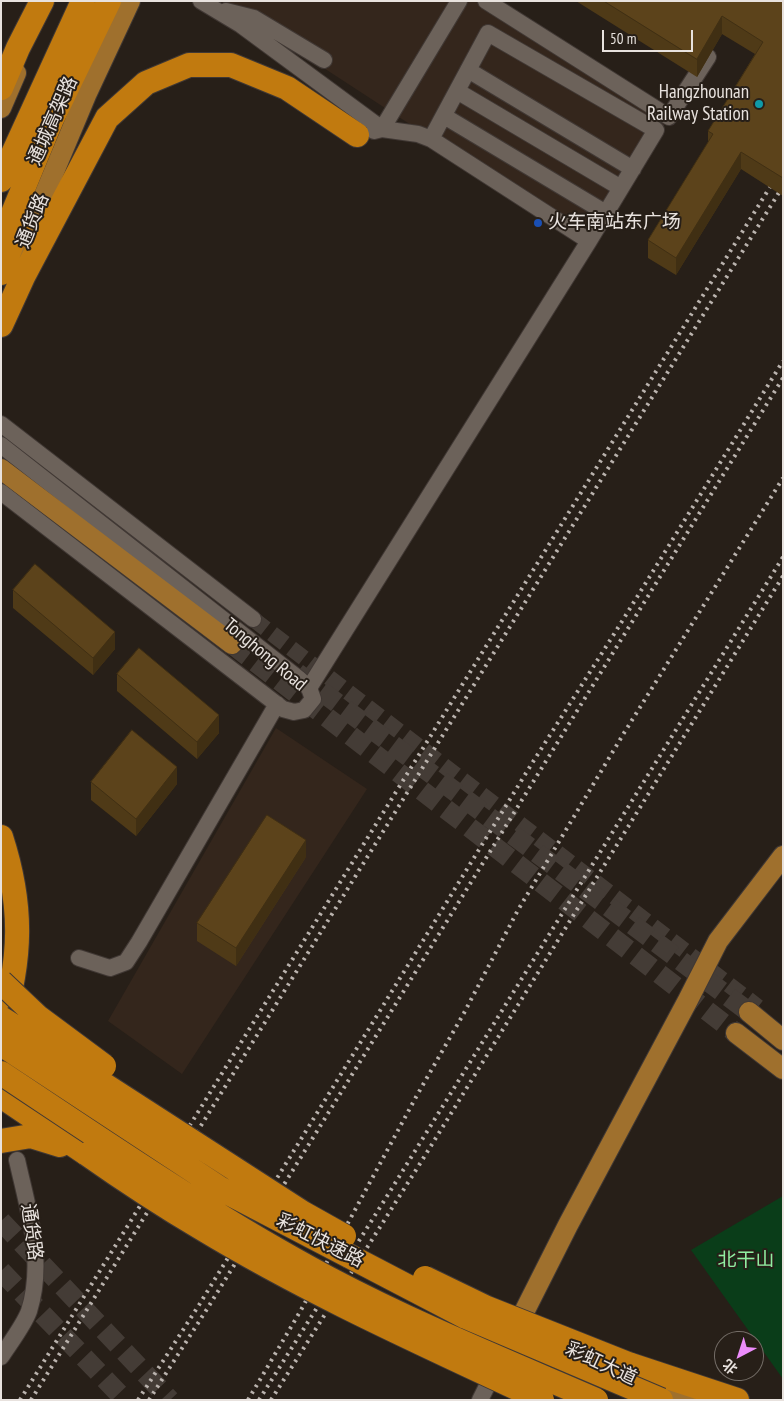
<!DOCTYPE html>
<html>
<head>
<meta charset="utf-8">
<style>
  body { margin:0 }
  #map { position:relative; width:784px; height:1401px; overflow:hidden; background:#271f18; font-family:"PT Sans Narrow","Noto Sans SC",sans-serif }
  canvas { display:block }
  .frame { position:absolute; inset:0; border:2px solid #e8e2de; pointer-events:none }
  .north { position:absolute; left:714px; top:1331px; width:50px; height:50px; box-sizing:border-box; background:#271f18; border:1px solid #746d67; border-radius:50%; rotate:220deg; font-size:14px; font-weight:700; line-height:20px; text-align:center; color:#e8e2de }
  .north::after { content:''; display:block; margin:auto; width:18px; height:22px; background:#ec8cfb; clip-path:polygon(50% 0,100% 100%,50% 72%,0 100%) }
  .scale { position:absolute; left:602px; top:30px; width:91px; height:22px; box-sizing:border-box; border:2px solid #e8e2de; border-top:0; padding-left:6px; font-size:15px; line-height:18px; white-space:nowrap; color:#e8e2de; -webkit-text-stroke:4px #271f18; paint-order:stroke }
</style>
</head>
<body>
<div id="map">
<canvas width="784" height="1401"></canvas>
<div class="frame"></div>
<div class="north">北</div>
<div class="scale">50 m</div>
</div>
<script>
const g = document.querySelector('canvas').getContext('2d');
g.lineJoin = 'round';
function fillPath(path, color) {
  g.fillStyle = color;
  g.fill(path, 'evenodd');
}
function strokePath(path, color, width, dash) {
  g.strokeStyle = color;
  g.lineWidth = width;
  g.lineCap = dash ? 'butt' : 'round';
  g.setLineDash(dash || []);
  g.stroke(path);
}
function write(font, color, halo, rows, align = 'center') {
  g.font = font + ' "PT Sans Narrow","Noto Sans SC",sans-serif';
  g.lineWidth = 4;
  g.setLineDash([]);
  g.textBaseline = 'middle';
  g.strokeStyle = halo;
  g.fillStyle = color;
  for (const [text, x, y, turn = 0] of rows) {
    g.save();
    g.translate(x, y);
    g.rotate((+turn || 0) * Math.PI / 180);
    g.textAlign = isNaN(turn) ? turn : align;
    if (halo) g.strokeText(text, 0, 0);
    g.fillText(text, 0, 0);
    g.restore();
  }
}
fillPath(new Path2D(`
  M221 1H491L669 117 589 241Z
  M276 728 367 789 182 1074 108 1021Z`), '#34261c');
fillPath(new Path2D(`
  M783 1196V1379L691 1250Z`), '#0a3d19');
strokePath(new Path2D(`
  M253 619 758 1007`), '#443c36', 16, [16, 8]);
strokePath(new Path2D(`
  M232 644 736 1033
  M297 673 749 1012
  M1 1221 170 1400
  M1 1271 125 1400`), '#443c36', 20, [20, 10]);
const minor = new Path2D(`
  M201 1 241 25 382 129 418 134 431 139 589 241
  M486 1 669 117 708 57
  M226 11 254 18 324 60
  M468 70 633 169
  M457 91 621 188
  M444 116 606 213
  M374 131 382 129 459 1
  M1 424 253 619
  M1 445 298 678 309 688 313 699 304 710 294 712 283 709 1 492
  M309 688 589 241 656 130 488 33 431 139
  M79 958 110 968 126 962 139 942 277 704
  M1 1357C10 1343 24 1325 29 1311 45 1260 28 1210 17 1160
  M480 1400 496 1368`);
const major = new Path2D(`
  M1 108 16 73
  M20 253 87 93 130 1
  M1 469 232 644
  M749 1012 783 1040
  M736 1033 783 1069
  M513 1334 568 1225 688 1000 718 941 783 856
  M645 1384 686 1400`);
const highway = new Path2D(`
  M1 88 18 48 42 1
  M1 180 83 1
  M1 242 52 119 109 1
  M1 273 18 228
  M1 325 23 277 107 118 146 83 189 65H231L287 88 357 135
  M1 837C23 905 22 958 1 1027
  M1 1096 87 1154
  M1 1141 31 1136 60 1145
  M628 1364 737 1400`);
strokePath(minor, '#403834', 18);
strokePath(major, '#403834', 22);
strokePath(highway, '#403834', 26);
strokePath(minor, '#6c625a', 16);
strokePath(major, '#9f702d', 20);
strokePath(highway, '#c17a0f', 24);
strokePath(new Path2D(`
  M20 1400 783 166
  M31 1400 783 186
  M138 1400 199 1305 531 765 621 623 783 361
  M149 1400 207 1309 783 378
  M248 1400 301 1310 416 1097 464 1013 518 910 624 733 783 478
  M259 1400 389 1193 783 557
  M271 1400 421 1162 783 576`), '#bab3ae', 4, [2.5, 5]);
const highwayBridge = new Path2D(`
  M1 982 38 1017 104 1066
  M1 1018 303 1213 344 1236
  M1 1044 221 1189 466 1317 661 1400
  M1 1073C108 1144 214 1217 328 1278 415 1324 506 1361 596 1400
  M87 1154C124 1180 162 1205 201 1228 310 1294 427 1346 542 1400
  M425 1278 487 1308 628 1364`);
strokePath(highwayBridge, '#403834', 26, []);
strokePath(highwayBridge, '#c17a0f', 24);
fillPath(new Path2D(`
  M576 1H783V196L741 169 676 275 648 258V240L708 143V131L755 54 722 34 697 77Z
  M13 590 115 649 93 675 13 608Z
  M117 674 219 733 197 759 117 691Z
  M91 782 177 784 136 836 91 800Z
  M306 857 236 966 197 941V923Z`), '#4f3a17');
fillPath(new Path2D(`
  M722 16V34L697 77V59Z
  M741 152V169L676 275V258Z
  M115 632V649L93 675V658Z
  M219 715V733L197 759V742Z
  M177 767V784L136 836V819Z
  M306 840V857L236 966V948Z`), '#402f13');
const building = new Path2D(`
  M604 1H783V178L741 152 676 258 648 240 713 134 708 131 763 42 722 16 697 59Z
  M35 564 115 632 93 658 13 590Z
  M139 648 219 715 197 742 117 674Z
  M132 730 177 767 136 819 91 782Z
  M267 815 306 840 236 948 197 923Z`);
fillPath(building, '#5c431b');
strokePath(building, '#402f13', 1);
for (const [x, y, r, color] of [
  [759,104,5,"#0f9aa8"],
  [538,223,5,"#1a4fb4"]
]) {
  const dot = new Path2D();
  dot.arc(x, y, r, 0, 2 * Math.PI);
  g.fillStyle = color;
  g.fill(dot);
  strokePath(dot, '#271f18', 2);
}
write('19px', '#e8e2de', '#271f18', [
  ["Hangzhounan",749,93],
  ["Railway Station",749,115],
  ["火车南站东广场",548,223,"left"]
], 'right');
write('19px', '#e8e2de', '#271f18', [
  ["通城高架路",53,121,-66],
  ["通货路",33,221,-68],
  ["Tonghong Road",265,655,40],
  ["通货路",31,1232,82],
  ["彩虹快速路",320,1241,27],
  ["彩虹大道",601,1364,25]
]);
write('19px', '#90eea1', '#271f18', [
  ["北干山",746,1261]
]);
</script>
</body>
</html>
